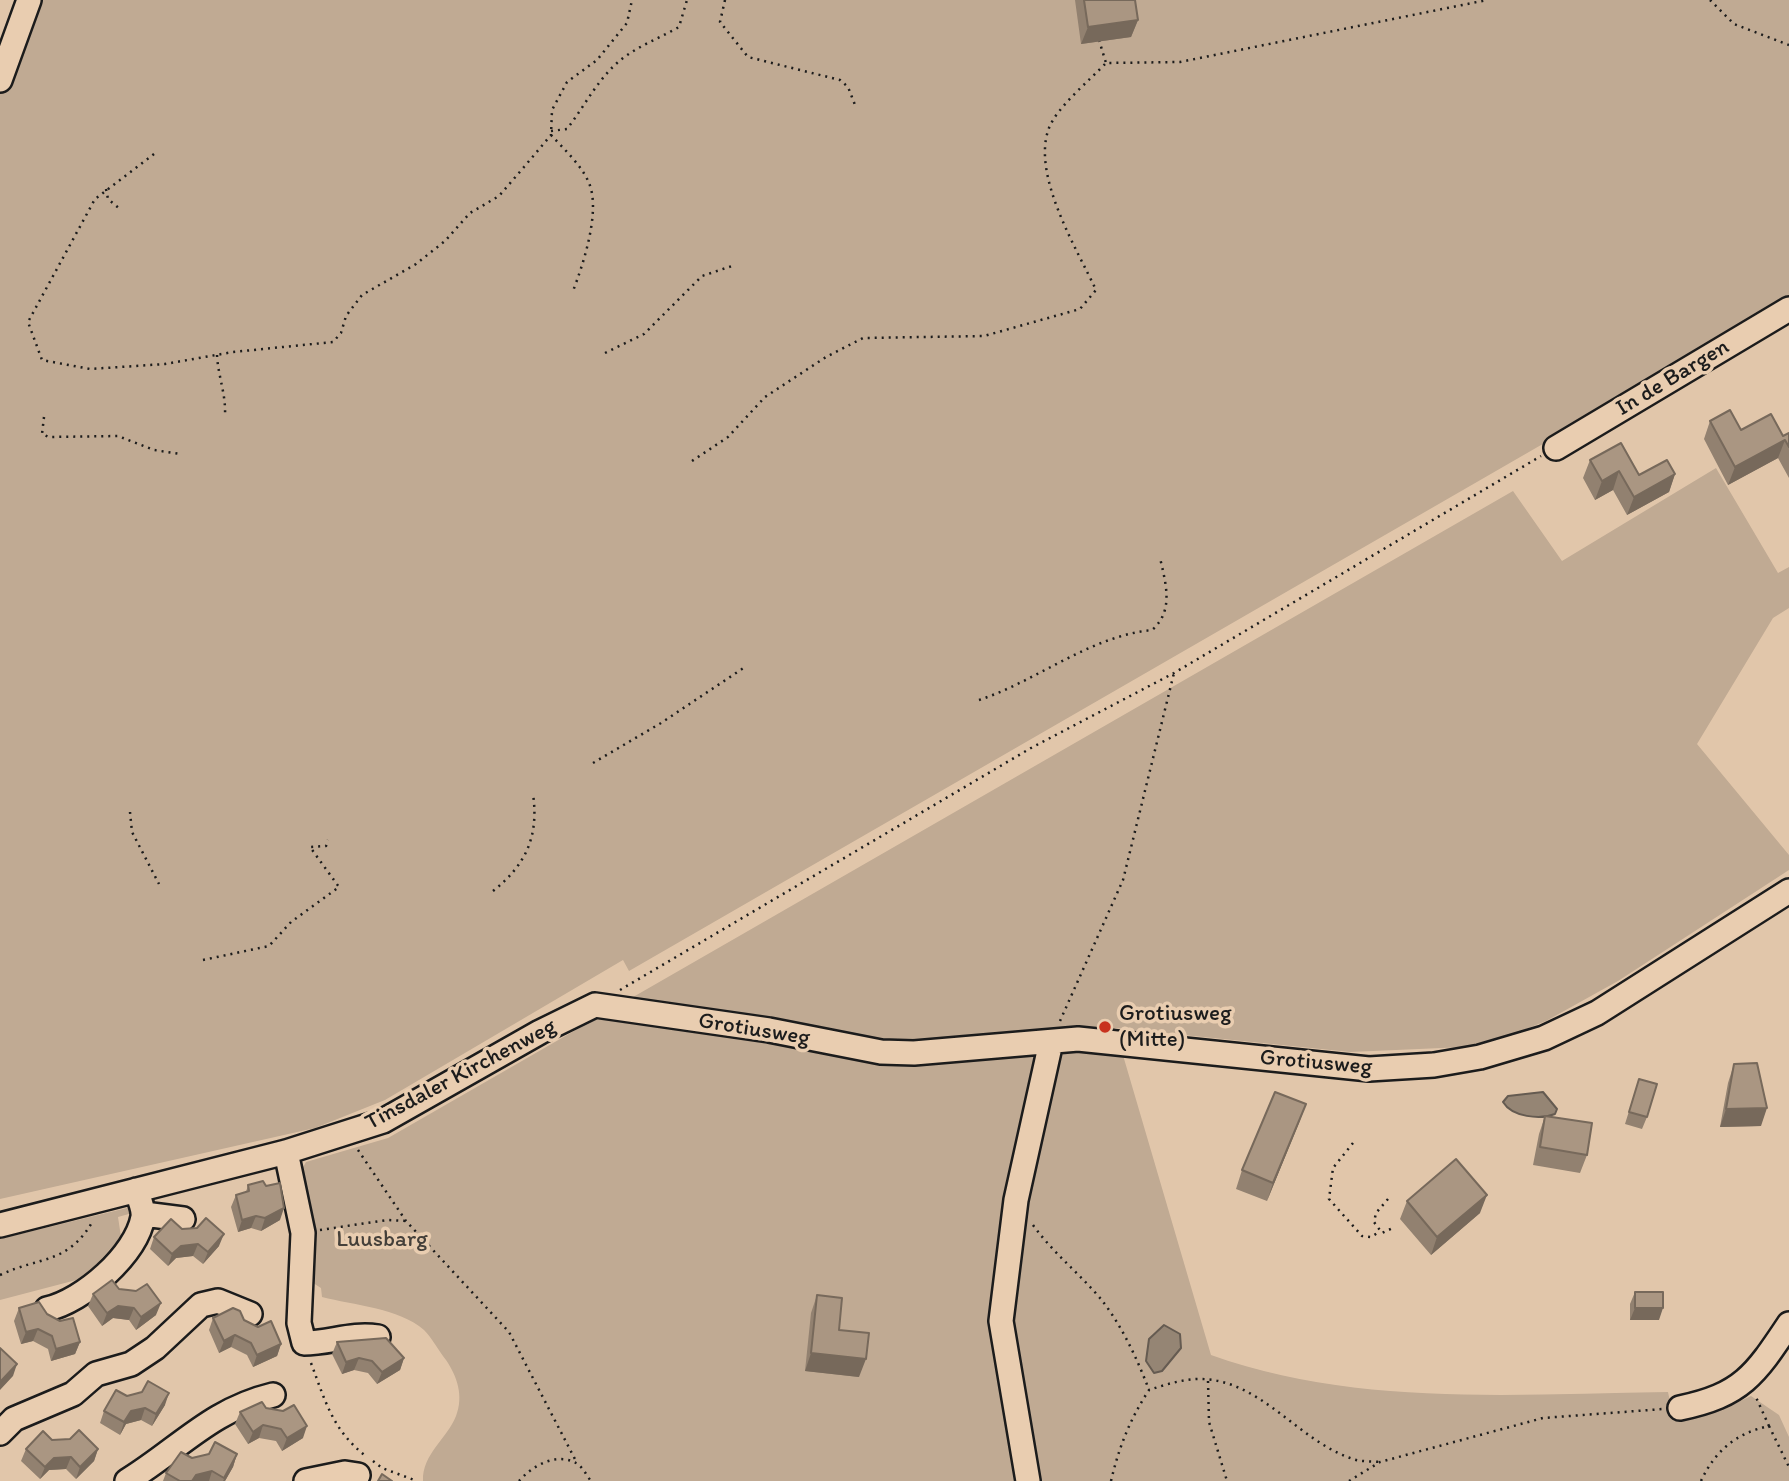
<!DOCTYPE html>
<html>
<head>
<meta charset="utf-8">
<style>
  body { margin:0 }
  canvas { display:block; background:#e1c6aa }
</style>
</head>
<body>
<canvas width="1789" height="1481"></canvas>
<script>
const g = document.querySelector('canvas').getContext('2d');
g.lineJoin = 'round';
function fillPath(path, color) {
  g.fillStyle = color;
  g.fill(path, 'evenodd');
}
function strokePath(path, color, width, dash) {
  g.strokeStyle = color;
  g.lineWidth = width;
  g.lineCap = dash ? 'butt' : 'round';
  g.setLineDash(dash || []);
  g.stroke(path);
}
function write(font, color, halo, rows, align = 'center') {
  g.font = font + ' Itim,sans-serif';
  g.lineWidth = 7;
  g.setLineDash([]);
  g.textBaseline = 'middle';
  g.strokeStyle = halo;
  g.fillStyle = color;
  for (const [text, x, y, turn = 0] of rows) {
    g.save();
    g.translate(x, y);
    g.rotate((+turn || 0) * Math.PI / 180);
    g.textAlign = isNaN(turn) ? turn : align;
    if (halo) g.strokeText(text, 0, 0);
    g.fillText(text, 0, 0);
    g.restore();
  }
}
fillPath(new Path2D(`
  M37 0H1789V302L629 971 623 960 385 1100 315 1128 0 1199V91Z
  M1716 468 1778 573 1789 567V608L1773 618 1697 744 1789 855V870L1618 981 1546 1021 1501 1039 1465 1047 1350 1052 1115 1028 1211 1355C1357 1407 1515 1394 1668 1392L1673 1416 1721 1410 1751 1396 1779 1415 1789 1437V1481H423C422 1454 447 1439 456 1416 464 1396 457 1376 446 1360 439 1351 432 1338 424 1330 399 1308 353 1305 322 1297L321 1288 310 1281 312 1238 302 1169 306 1162 388 1138 1513 491 1562 561Z
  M135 1206 136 1212 118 1217 121 1237 84 1278 0 1300V1239Z`), '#c0aa93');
const water = new Path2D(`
  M1543 1092 1557 1109 1555 1114C1540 1120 1512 1117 1503 1102L1508 1096Z
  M1164 1325 1180 1334 1181 1348 1162 1371 1154 1373 1146 1361 1149 1339Z`);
fillPath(water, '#958574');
strokePath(water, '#655b51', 2);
const minor = new Path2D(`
  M0 80 29 0
  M1556 448 1789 309
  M286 1152 303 1233 299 1323 304 1343C330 1343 351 1333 378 1337
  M144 1214 183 1219
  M0 1225 286 1152 383 1121 540 1032 595 1005 769 1030 881 1052 914 1053 1078 1039 1369 1069 1434 1065 1480 1057 1544 1038 1597 1013 1789 891
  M47 1309C83 1301 136 1255 143 1217 144 1209 139 1198 136 1190
  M1680 1408C1742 1395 1755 1375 1789 1324
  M0 1433 14 1419 73 1394 96 1374 131 1364 155 1348 201 1305 218 1301 250 1314
  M127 1481C179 1449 211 1410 273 1395
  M306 1481 345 1473 358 1475
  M1028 1481 1001 1321 1016 1200 1051 1042`);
strokePath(minor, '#1c1c1c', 28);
strokePath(new Path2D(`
  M725 0 720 22 748 57 840 80 848 87 855 105
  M1710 0 1734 24 1789 45
  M1099 40 1106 63
  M551 131 567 129C584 107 596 82 617 63 635 47 658 39 679 27L687 0
  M551 135C564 149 582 166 589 183 601 211 583 265 573 291
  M154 154 95 199 28 322 42 360 90 369 165 364 233 352 333 342 341 333 346 316 362 295 416 264 445 241 470 213 499 196 524 167 551 135 552 110 567 82 597 60 627 23 632 0
  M106 189 108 199 120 209
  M605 353 644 334 702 276 735 265
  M217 355C218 376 226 394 225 415
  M44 417 42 434 49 437 118 436 154 450 181 454
  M692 461 728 437 765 397 826 357 863 338 984 336 1080 309 1096 290C1077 249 1031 175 1049 128 1057 107 1090 80 1106 63L1180 62 1487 0
  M979 700C1037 681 1090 636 1152 630 1174 611 1166 584 1160 558
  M593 763 661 723 745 667
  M130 812 132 832 159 884
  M493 891C526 865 539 836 533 794
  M203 960 269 946 291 922 339 887 310 847 326 846 328 840
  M620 990 1031 748 1174 673 1541 456
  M1060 1021 1123 880 1174 673
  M1353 1143 1333 1168 1329 1199 1362 1236 1371 1237 1379 1232
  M358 1150 406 1221 509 1332 577 1463
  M1388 1199 1376 1213 1374 1222 1382 1233 1395 1227
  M1033 1225C1054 1254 1078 1272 1100 1298 1121 1324 1137 1358 1149 1390
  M320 1230 387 1220 406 1221
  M0 1275C40 1256 67 1265 93 1221
  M311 1363C326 1403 333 1431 367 1457
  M1208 1381 1209 1422 1227 1481
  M1769 1426 1789 1467
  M373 1461 382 1468 417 1481
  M519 1481C532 1466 556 1452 576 1463 582 1466 587 1476 591 1481
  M1111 1481C1119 1447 1130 1419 1149 1390 1164 1385 1180 1380 1196 1379 1260 1377 1297 1441 1353 1459 1361 1462 1371 1461 1380 1462
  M1349 1481 1380 1462 1543 1418 1663 1409
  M1701 1481C1715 1451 1736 1433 1769 1426L1755 1395`), '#1c1c1c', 2.5, [2, 5]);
strokePath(minor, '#e9cdb0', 23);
fillPath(new Path2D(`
  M1075 0H1135L1138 20 1131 37 1081 44Z
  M1710 421 1741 430 1783 436 1789 433V478L1778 458 1728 485 1704 439Z
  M1590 460 1639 475 1675 474 1669 492 1627 515 1613 490 1595 500 1583 478Z
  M1734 1064 1761 1126 1720 1127 1728 1083Z
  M1639 1079 1647 1117 1642 1129 1625 1124Z
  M1306 1104 1267 1201 1236 1189 1242 1170Z
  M1545 1116 1587 1155 1580 1173 1533 1165 1539 1134Z
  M248 1185 280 1220 261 1231 251 1228 238 1232 231 1207 236 1195 246 1192Z
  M1407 1201 1480 1213 1431 1255 1400 1219Z
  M182 1229 219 1246 203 1264 193 1256 176 1258 168 1266 150 1249 154 1237Z
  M119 1289 156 1315 136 1330 129 1320 113 1318 102 1326 88 1306 93 1294Z
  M1635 1292 1659 1320H1630V1304Z
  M817 1295 839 1330 859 1377 805 1371 811 1313Z
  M19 1308 47 1314 80 1342 75 1354 51 1361 48 1349 33 1341 21 1344 14 1321Z
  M213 1318 244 1320 281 1344 277 1356 253 1367 247 1355 231 1347 219 1353 209 1330Z
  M337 1342 404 1358 400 1370 377 1384 368 1373 354 1370 342 1374 332 1354Z
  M127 1396 165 1405 152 1426 141 1420 126 1424 120 1435 100 1423 104 1411Z
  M266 1408 303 1438 282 1451 276 1441 259 1438 248 1444 235 1424 240 1412Z
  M52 1440 98 1449 94 1461 76 1479 66 1469 49 1470 40 1479 21 1461 26 1449Z
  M237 1454 233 1467 225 1481H163L166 1473 192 1458Z`), '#928170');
fillPath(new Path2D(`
  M1138 20 1131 37 1081 44 1088 27Z
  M1785 440 1778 458 1728 485 1735 467Z
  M1619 471 1613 490 1595 500 1602 481Z
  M1675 474 1669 492 1627 515 1634 497Z
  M1306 1104 1299 1123 1267 1201 1273 1183Z
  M1767 1108 1761 1126 1720 1127 1726 1109Z
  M1487 1195 1480 1213 1431 1255 1437 1237Z
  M284 1208 280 1220 261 1231 265 1218Z
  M256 1216 251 1228 238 1232 242 1220Z
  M224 1234 219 1246 203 1264 208 1252Z
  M198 1244 193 1256 176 1258 168 1266 172 1254 181 1246Z
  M161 1303 156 1315 136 1330 141 1317Z
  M118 1306 134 1308 129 1320 113 1318 102 1326 107 1313Z
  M1635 1308H1663L1659 1320H1630Z
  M38 1329 33 1341 21 1344 26 1332Z
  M235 1335 231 1347 219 1353 224 1341Z
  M80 1342 75 1354 51 1361 56 1349Z
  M281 1344 277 1356 253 1367 257 1355Z
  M811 1353 866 1359 859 1377 805 1371Z
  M359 1358 354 1370 342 1374 346 1362Z
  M404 1358 400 1370 377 1384 382 1372Z
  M17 1364 13 1376 0 1390V1382Z
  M169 1393 165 1405 152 1426 156 1414Z
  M145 1408 141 1420 126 1424 120 1435 124 1422 131 1411Z
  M263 1425 259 1438 248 1444 253 1432Z
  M307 1426 303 1438 282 1451 287 1438Z
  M98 1449 94 1461 76 1479 80 1467Z
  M237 1454 233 1467 225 1481H223Z
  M71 1457 66 1469 49 1470 40 1479 45 1467 54 1458Z
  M212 1471 209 1481H192L196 1475Z`), '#77695b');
const building = new Path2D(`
  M1084 0H1135L1138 20 1088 27Z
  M1730 410 1741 430 1771 414 1783 436 1789 433V447L1785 440 1735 467 1710 421Z
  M1621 443 1639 475 1667 460 1675 474 1634 497 1619 471 1602 481 1590 460Z
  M1757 1063 1767 1108 1726 1109 1734 1064Z
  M1639 1079 1657 1084 1647 1117 1629 1112Z
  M1275 1092 1306 1104 1273 1183 1242 1170Z
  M1545 1116 1592 1123 1587 1155 1540 1147Z
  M1456 1159 1487 1195 1437 1237 1407 1201Z
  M263 1181 266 1186 280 1183 284 1208 265 1218 256 1216 242 1220 236 1195 249 1191 248 1185Z
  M206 1218 224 1234 208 1252 198 1244 181 1246 172 1254 154 1237 171 1219 182 1229 197 1228Z
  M112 1280 119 1289 128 1290 136 1291 147 1284 161 1303 141 1317 134 1308 118 1306 107 1313 93 1294Z
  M1635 1292H1663V1308H1635Z
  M817 1295 842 1298 839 1330 869 1333 866 1359 811 1353Z
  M39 1302 47 1314 60 1321 73 1318 80 1342 56 1349 52 1336 38 1329 26 1332 19 1308Z
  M233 1308 240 1311 244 1320 258 1327 271 1321 281 1344 257 1355 251 1343 235 1335 224 1341 213 1318Z
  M386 1338 404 1358 382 1372 372 1361 359 1358 346 1362 337 1342Z
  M0 1348 17 1364 0 1382Z
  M148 1381 169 1393 156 1414 145 1408 131 1411 124 1422 104 1411 116 1390 127 1396 142 1392Z
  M262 1402 266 1408 283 1411 294 1405 307 1426 287 1438 281 1429 263 1425 253 1432 240 1412Z
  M79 1430 98 1449 80 1467 71 1457 54 1458 45 1467 26 1449 43 1431 52 1440 70 1439Z
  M215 1442 237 1454 224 1478 212 1471 196 1475 192 1481H180L166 1473 181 1452 192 1458 209 1454Z
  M382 1474 392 1481H378Z`);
fillPath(building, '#aa9682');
strokePath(building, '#77695b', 2);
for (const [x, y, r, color] of [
  [1105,1027,7,"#c8321e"]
]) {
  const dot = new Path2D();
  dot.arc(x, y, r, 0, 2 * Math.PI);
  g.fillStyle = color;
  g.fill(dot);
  strokePath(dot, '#e9cdb0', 2.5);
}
write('23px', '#1c1c1c', '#e9cdb0', [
  ["In de Bargen",1673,378,-31],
  ["Grotiusweg",754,1030,9],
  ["Grotiusweg",1316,1063,5],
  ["Tinsdaler Kirchenweg",461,1075,-28]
]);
write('23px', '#1c1c1c', '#e9cdb0', [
  ["Grotiusweg",1119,1014],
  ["(Mitte)",1119,1040]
], 'left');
write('23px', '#45403a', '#e9cdb0', [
  ["Luusbarg",382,1240]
]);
</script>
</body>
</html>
